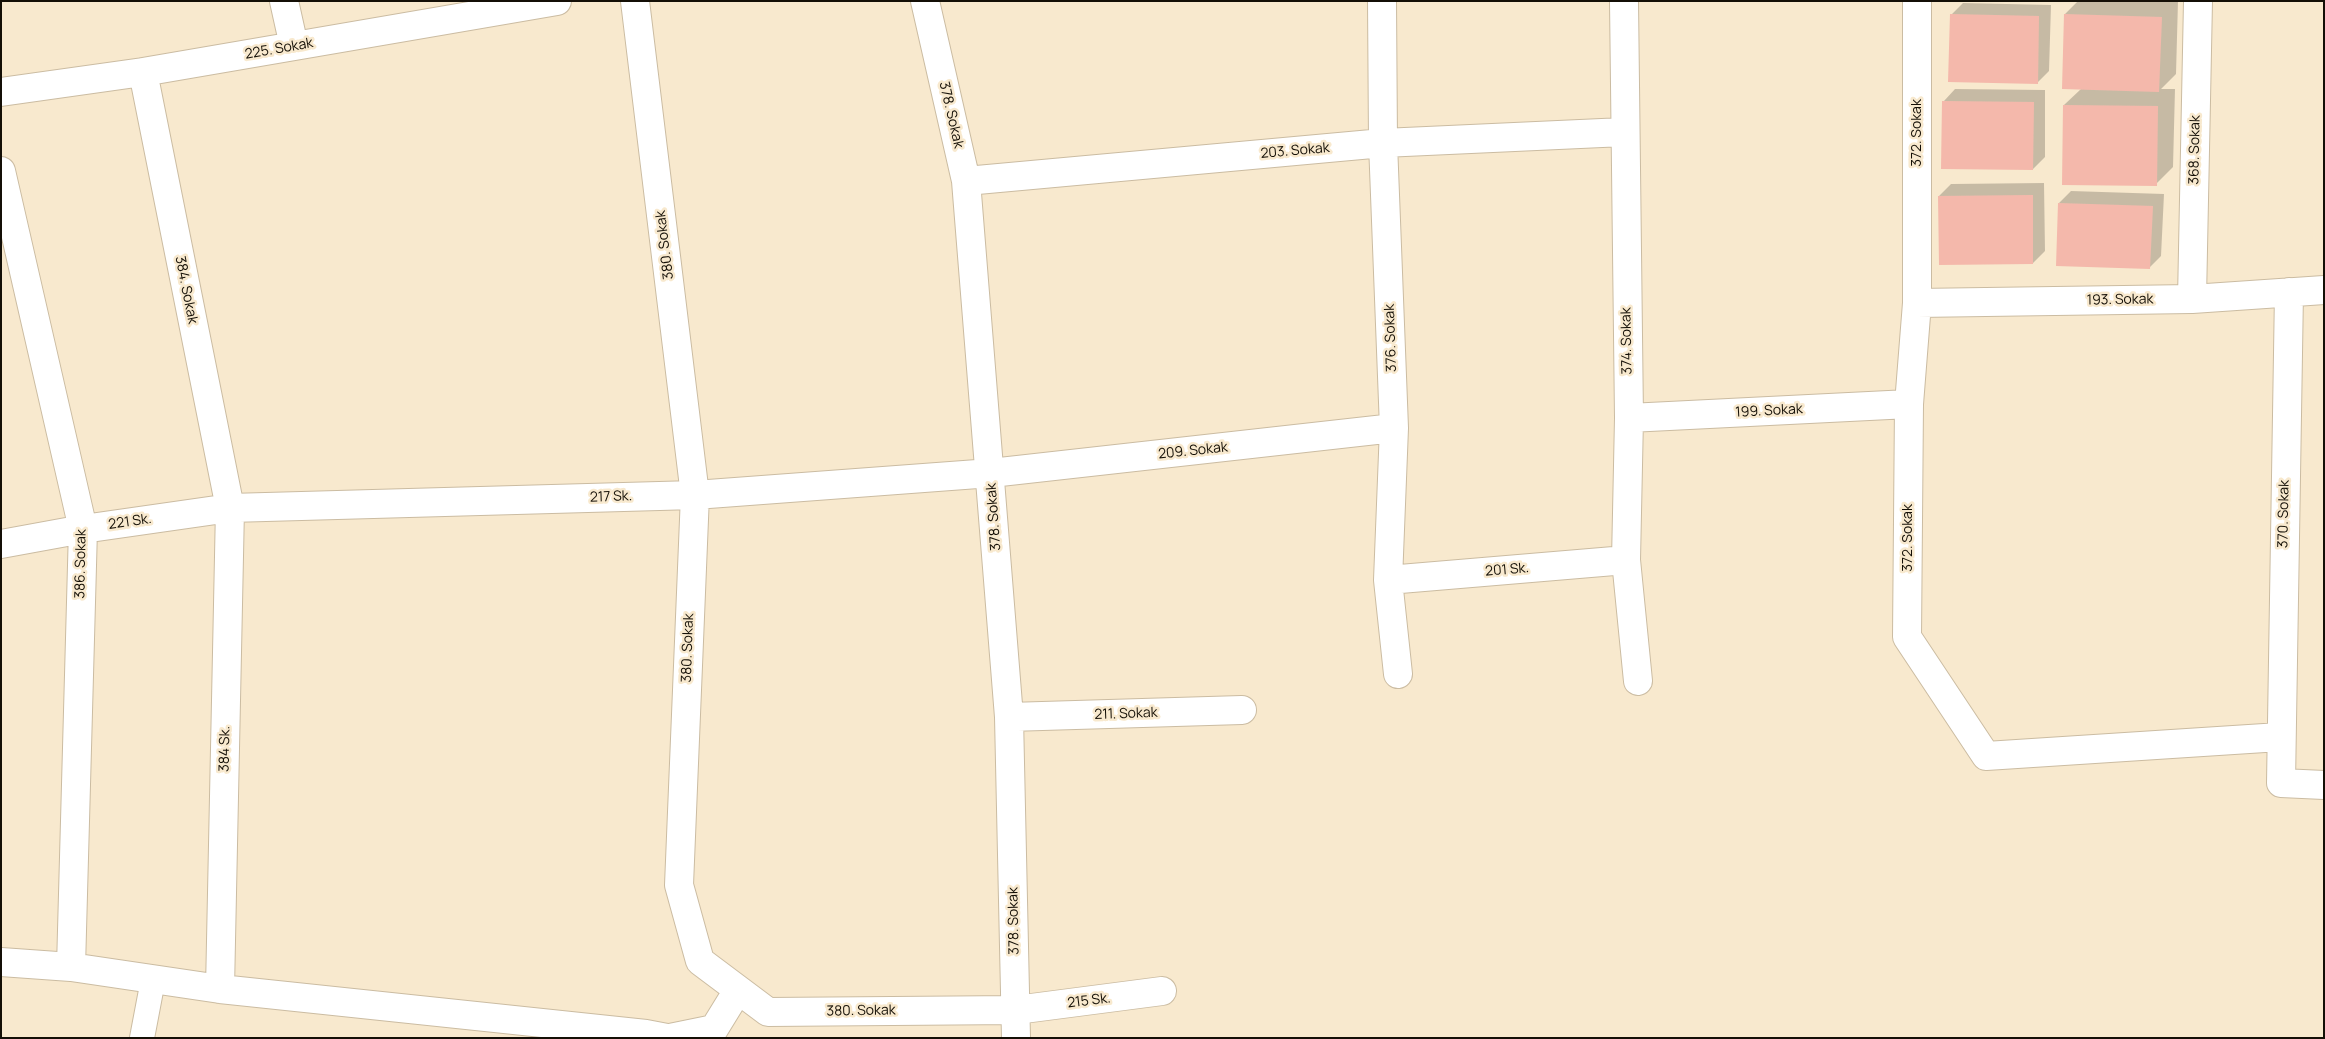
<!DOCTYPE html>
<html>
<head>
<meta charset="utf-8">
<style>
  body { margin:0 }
  #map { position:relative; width:2325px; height:1039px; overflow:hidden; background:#f8e9ce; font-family:Manrope,sans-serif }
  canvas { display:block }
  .frame { position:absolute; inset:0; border:2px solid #140f06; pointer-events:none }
</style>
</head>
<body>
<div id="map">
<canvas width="2325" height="1039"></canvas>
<div class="frame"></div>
</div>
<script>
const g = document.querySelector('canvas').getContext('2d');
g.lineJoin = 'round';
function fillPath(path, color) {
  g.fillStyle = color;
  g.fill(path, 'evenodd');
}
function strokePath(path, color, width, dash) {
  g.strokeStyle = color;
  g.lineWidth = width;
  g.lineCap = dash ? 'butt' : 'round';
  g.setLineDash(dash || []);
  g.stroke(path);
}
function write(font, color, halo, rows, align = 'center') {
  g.font = font + ' Manrope,sans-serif';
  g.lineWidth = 5;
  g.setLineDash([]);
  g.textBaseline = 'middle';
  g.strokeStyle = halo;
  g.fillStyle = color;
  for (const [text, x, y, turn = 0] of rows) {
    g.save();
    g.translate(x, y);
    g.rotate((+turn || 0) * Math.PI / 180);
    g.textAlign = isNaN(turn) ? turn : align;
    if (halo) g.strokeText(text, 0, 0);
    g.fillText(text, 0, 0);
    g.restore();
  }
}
fillPath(new Path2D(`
  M2078 1H2178L2176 74 2161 89H2175L2173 167 2156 184 2064 105 2081 89 2065 14Z
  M1963 3 2051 5 2049 71 2038 82 1951 15Z
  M1955 89 2045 90V157L2033 169 1944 101Z
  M2044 183 2045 251 2033 263 1939 196 1951 184Z
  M2071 191 2164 194 2161 256 2149 268 2059 203Z`), '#0003');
fillPath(new Path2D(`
  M1950 14 2039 16 2038 84 1948 82Z
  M2064 14 2162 17 2159 92 2062 89Z
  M1942 101 2034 102 2033 170 1941 169Z
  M2063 105 2158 106 2157 186 2062 185Z
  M2033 195V264L1939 265 1938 196Z
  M2058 203 2153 206 2150 269 2056 266Z`), '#f4b8ab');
const service = new Path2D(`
  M142 1038 153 980`);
const minor = new Path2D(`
  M284 1 294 46
  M635 1 695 495 679 885 700 961 768 1012 1016 1010 1162 991
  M925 1 966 181 1009 717 1016 1038
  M1382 1 1383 143 1394 428 1388 580 1398 674
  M1624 1 1629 418 1626 560 1638 681
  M1917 1V303L1909 404 1907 637 1986 756 2280 737
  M143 72 230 508 220 989
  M1 92 143 72 557 1
  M1 171 83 529 71 967
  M966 181 1383 143 1624 132
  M2289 292 2281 783 2324 785
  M2192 299 2198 1
  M1917 303 2192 299 2324 290
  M1629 418 1909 404
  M1 544 83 529 230 508 695 495 991 473 1394 428
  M1388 580 1626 560
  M1009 717 1242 710
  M1 962 71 967 220 989 646 1034 667 1038
  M670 1038 714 1029 738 990`);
strokePath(service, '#cbbca2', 26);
strokePath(minor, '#cbbca2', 30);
strokePath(service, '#fff', 24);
strokePath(minor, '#fff', 28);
write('14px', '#140f06', '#f8e9ce', [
  ["225. Sokak",279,49,-10],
  ["378. Sokak",951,115,77],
  ["372. Sokak",1917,133,-90],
  ["368. Sokak",2195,150,-89],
  ["203. Sokak",1295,151,-5],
  ["380. Sokak",665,245,-97],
  ["384. Sokak",186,290,79],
  ["193. Sokak",2120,300,-1],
  ["376. Sokak",1391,338,-92],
  ["374. Sokak",1627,341,-91],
  ["199. Sokak",1769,411,-3],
  ["209. Sokak",1193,451,-6],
  ["217 Sk.",611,497,-2],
  ["370. Sokak",2284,514,-89],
  ["378. Sokak",994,517,-94],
  ["221 Sk.",130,522,-8],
  ["372. Sokak",1908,538,-90],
  ["386. Sokak",81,564,-89],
  ["201 Sk.",1507,570,-5],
  ["380. Sokak",688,648,-88],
  ["211. Sokak",1126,714,-2],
  ["384 Sk.",225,749,-89],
  ["378. Sokak",1014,921,-91],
  ["215 Sk.",1089,1001,-7],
  ["380. Sokak",861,1011,-1]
]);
</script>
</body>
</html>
